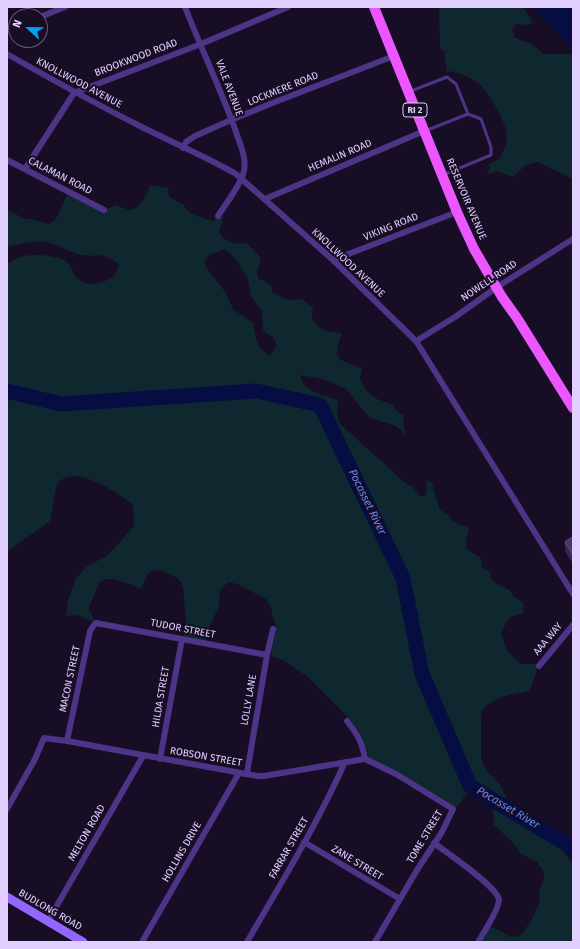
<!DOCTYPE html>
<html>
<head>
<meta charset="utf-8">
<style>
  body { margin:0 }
  #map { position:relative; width:580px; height:949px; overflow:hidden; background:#170d24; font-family:"Fira Sans",sans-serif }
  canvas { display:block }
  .frame { position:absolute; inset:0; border:8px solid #e1cfff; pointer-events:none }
  .north { position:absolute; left:8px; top:8px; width:40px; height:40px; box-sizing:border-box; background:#170d24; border:1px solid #685b7c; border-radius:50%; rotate:292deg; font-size:11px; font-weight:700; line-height:16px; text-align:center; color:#e1cfff }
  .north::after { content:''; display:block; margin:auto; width:14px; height:18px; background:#00a0fa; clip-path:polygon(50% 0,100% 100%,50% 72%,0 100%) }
</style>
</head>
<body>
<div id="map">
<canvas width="580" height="949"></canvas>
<div class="frame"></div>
<div class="north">N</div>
</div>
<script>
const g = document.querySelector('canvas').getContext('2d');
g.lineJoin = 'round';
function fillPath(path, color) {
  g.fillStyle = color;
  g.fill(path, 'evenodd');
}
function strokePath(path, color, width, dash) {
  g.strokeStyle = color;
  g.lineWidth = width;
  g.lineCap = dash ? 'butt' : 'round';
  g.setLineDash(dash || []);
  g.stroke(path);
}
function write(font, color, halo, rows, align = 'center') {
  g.font = font + ' "Fira Sans",sans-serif';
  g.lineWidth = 4;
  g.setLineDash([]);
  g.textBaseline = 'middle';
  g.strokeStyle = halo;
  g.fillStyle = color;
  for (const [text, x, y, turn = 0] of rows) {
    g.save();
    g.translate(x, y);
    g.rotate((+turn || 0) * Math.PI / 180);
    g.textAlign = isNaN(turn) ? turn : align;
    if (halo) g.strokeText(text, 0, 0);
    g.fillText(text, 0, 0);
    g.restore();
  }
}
fillPath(new Path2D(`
  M439 7H523L531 19 532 23 527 25 516 24 512 30 515 38 532 44 544 54H567L573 55V183L571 178 538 162 526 165 513 177 496 171 487 175 490 168 488 164C497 162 500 159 503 151 504 147 507 143 507 139 509 126 488 91 478 83 471 77 454 71 446 71 447 64 444 59 445 52L440 48Z
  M150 185 168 188 169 196 173 199 184 205C189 216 202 217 212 221L224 215 219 232C225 243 236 245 247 243L261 258 257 272 258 278 271 285 272 292C282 299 291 301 303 299L313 308 312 319C321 331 328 332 342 333 332 361 337 359 362 368L360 379 366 390 375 398 393 405 396 410 404 415 403 424 407 436 396 426 370 418 346 389 326 380 300 375C304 393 322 394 338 400L337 412 340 424 389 468 405 483 413 487 420 496 425 497 427 489 426 480 432 483 440 510 448 514 453 522 469 528 466 542 467 549 481 558 482 567 491 573V578L495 583 510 590 514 597 523 602 524 613 510 617 501 632 507 651 521 664H539L530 691 501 697 485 706 481 714V759L486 770 500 784 510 805 530 815 539 828 547 833 558 843 570 861 573 862V942H477L488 925 512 937 521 935 531 921 540 901 539 892 544 877V872L537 862 521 854 513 843 493 824C497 801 485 800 466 794L459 805 452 808 369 759 361 734 345 714 308 677 283 660 271 656 276 626 272 615V610L266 599 237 584 228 582 220 591 219 606 207 632 206 642 183 638 186 623 183 587 178 578 160 570 151 571 148 574 141 589C130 585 107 572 99 584 95 592 92 601 89 608L95 622 76 615 66 616 68 600 76 578 86 567 108 555 134 526 133 505C120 494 86 472 68 477 64 477 60 481 57 484L50 521 7 552V264C12 261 18 257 24 256 35 254 53 255 64 260 72 264 72 274 78 279 88 288 108 283 115 274 117 271 118 268 119 265 102 250 100 258 82 255 71 253 61 246 50 243 36 239 21 244 7 247V210L26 219H31L49 224 56 219 68 192 104 210 116 205 129 210 136 208 143 201ZM225 249 235 258 248 279 251 297 262 311 263 331 273 337 277 345 270 355C255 348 257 338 253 323L233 309 226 293 206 267 204 261 209 255Z`), '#0f272e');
fillPath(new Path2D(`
  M532 7H573V48Z`), '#060d43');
strokePath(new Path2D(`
  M7 391 61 404 256 391 320 405 403 578 422 674 470 786 573 848`), '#060d43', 15);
strokePath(new Path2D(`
  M411 91 447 77 456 84 468 114
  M425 131 468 114 481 119 491 147V155L443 175`), '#4d3486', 3);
strokePath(new Path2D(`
  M185 7C201 48 220 88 235 129 239 142 247 157 244 171 241 185 226 203 218 216
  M40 17 65 7
  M7 30 16 26
  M7 54C51 79 94 103 138 125 171 142 205 156 236 174L333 260 416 341 573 594
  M183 148 186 142 195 136 231 120 275 102 394 56
  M7 160 104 210
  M25 169 74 93 201 44 288 7
  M265 199 424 131
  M333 260 457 212
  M416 341 455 317 497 287 573 239
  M539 666 573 625
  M347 721C358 735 362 742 365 759
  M67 741 90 631 94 625 96 623 267 655
  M160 759 182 639
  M365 759 396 774 453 809 442 832 417 870 375 942
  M247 773 267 655 273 629
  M7 809 35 759 44 738 67 741 257 776H264L365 759
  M304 842 400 899
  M434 843C447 853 497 886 499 900 499 908 483 934 478 942
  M48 921 143 756
  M142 942 239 773
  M247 942C281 883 317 825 345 762`), '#4d3486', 6);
strokePath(new Path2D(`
  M7 897 83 942`), '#9266ff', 9);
strokePath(new Path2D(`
  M374 7 457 212 474 249 502 297 517 318 573 408`), '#ec56ff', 10);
fillPath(new Path2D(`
  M573 537V564L565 551V542Z`), '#3a2453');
const building = new Path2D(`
  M573 537V555L565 542Z`);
fillPath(building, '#4c3665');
strokePath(building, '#634e7e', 1);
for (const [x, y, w] of [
  [415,110,24]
]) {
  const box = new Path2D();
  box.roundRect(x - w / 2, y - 7, w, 14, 3);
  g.fillStyle = '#170d24';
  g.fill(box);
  strokePath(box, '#e1cfff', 1);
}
write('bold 9px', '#e1cfff', null, [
  ["RI 2",415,110]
]);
write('10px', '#e1cfff', '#170d24', [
  ["BROOKWOOD ROAD",136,58,-21],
  ["KNOLLWOOD AVENUE",79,83,28],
  ["VALE AVENUE",229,88,69],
  ["LOCKMERE ROAD",283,89,-22],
  ["HEMALIN ROAD",340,156,-23],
  ["CALAMAN ROAD",60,176,27],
  ["RESERVOIR AVENUE",466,199,67],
  ["VIKING ROAD",391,227,-22],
  ["KNOLLWOOD AVENUE",348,263,43],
  ["NOWELL ROAD",489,281,-34],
  ["TUDOR STREET",183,629,11],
  ["AAA WAY",548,639,-50],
  ["MACON STREET",70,679,-78],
  ["HILDA STREET",161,697,-80],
  ["LOLLY LANE",249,700,-80],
  ["ROBSON STREET",206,757,10],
  ["MELTON ROAD",87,833,-60],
  ["TOME STREET",425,837,-59],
  ["FARRAR STREET",289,848,-60],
  ["HOLLINS DRIVE",182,852,-60],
  ["ZANE STREET",357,863,31],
  ["BUDLONG ROAD",50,910,30]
]);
write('italic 11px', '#5d8aff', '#170d24', [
  ["Pocasset River",367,502,64],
  ["Pocasset River",508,808,31]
]);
</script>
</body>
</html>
